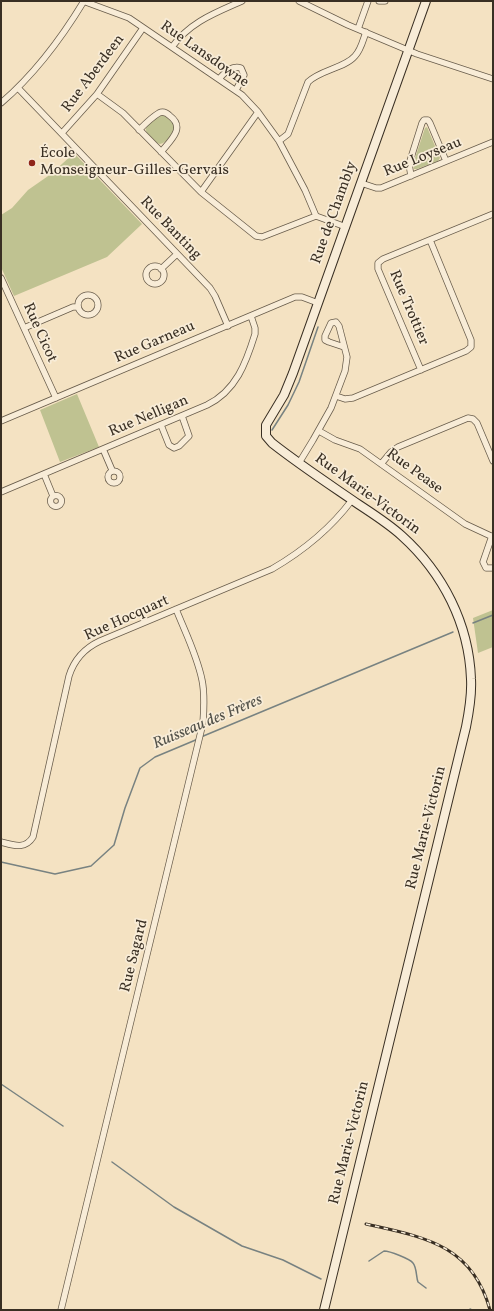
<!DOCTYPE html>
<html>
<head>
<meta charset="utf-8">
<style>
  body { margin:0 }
  #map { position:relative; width:494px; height:1311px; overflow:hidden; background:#f4e2c2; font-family:Vollkorn,serif }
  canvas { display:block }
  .frame { position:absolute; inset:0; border:2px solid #392f23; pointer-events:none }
</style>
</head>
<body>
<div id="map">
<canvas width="494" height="1311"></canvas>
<div class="frame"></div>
</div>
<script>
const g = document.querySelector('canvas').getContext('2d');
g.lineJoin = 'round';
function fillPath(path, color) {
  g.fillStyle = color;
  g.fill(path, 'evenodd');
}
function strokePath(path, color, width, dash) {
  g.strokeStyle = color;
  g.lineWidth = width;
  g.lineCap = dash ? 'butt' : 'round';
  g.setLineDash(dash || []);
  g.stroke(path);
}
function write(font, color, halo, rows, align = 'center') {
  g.font = font + ' Vollkorn,serif';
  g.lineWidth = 3.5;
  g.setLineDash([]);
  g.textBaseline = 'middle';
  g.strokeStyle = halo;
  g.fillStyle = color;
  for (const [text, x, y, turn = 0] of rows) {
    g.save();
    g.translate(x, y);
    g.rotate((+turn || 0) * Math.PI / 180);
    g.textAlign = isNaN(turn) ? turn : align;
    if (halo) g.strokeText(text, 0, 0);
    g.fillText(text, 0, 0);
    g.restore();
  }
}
fillPath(new Path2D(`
  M163 115 173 122 175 126C173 133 167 143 160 144 156 143 155 141 152 138 150 136 146 133 146 130 145 124 158 117 163 115Z
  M427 127 440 158 438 161 417 169H414L413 164 425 128Z
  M74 153 142 224 107 257 14 296 1 267V215L12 208 28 190 51 174Z
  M77 394 99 447 60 462 40 410Z
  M493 610V647L478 653 473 618Z`), '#bfc291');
strokePath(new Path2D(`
  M272 430 288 405 299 382 318 327
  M473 623 493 615
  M201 737 453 632
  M1 862 55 874 91 866 114 845 125 808 140 768 155 757 198 739
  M1 1084 63 1126
  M112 1162 174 1207 242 1246 283 1260 321 1279
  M369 1261 384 1251C390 1251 410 1259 413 1263 417 1268 416 1277 418 1282L426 1288
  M470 1309 472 1310`), '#788281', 1.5);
const street = new Path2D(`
  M83 1 129 18 242 95 258 112 279 141 305 190 316 216 346 227
  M299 1 348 25 417 54 493 79
  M379 1H385
  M358 29 368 1
  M172 47C190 22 215 13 242 1
  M219 79C225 72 232 65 241 68L244 75 236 90
  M18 88 210 288 215 296 228 326
  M97 94 123 113 201 192 256 236 262 237 316 216
  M1 103C35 74 61 39 84 1
  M139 130C145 124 152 117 159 113 163 111 167 113 170 116 186 128 170 141 161 152
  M62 133 97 94 143 28
  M279 141 288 134 308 82C320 70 345 68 355 56 361 50 363 40 366 32
  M411 176 409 164 422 123 424 120H428L430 123 446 161
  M361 183 376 188H381L493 142
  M201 192 258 112
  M146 275a9 9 0 1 1 18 0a9 9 0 1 1-18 0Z
  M161 269 177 254
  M1 278 56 398
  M78 305a10 10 0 1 1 20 0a10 10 0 1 1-20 0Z
  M24 328 73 307H78
  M421 370 378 269V263L383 259 493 214
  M336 396 345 399 353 398 466 351 471 347V340L430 240
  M1 421 295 297H302L318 303
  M161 425 169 445 174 448 179 446 189 436 182 416
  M319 431 335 440 360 449 465 524 493 537
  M103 449 112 470
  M299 463 313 440 331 408 345 371 347 357 339 326 336 322 331 323 325 336V340L329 342 344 347
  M381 464 391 452 398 447 468 418 473 419 477 423 493 461
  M108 477a6 6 0 1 1 12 0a6 6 0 1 1-12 0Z
  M44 474 53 496
  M1 492 207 405C236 391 246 363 255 334V328L251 316
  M50.5 501a5.5 5.5 0 1 1 11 0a5.5 5.5 0 1 1-11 0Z
  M492 536 483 562 486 568H493
  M1 842C13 845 25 850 33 837L69 676C74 660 85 648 100 641L272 569C303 551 331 528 352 500
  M61 1310 203 723C204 709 205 694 202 680 197 655 185 632 176 609`);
const secondary = new Path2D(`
  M324 1310 466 727C469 712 472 696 471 679 469 624 443 573 402 536 389 524 373 514 358 504 329 484 300 465 272 443L266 436V425L284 395 293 373 426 1`);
strokePath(street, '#685c4b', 7);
strokePath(secondary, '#392f23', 10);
strokePath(street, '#f8ecd7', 5.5);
strokePath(secondary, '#f8ecd7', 8);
const rail = new Path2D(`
  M366 1224C423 1237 472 1244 490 1310`);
strokePath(rail, '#392f23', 3);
strokePath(rail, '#f8ecd7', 1.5, [4.5]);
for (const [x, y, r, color] of [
  [32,163,4,"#8f2418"]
]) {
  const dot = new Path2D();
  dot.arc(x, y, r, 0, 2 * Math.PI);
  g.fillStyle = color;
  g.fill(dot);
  strokePath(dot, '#f8ecd7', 1.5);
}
write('15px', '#392f23', '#f8ecd7', [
  ["Rue Lansdowne",204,55,35],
  ["Rue Aberdeen",94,74,-53],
  ["Rue Loyseau",423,158,-22],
  ["Rue de Chambly",335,213,-70],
  ["Rue Banting",170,229,46],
  ["Rue Trottier",408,308,67],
  ["Rue Cicot",39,333,66],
  ["Rue Garneau",155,343,-23],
  ["Rue Nelligan",149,417,-23],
  ["Rue Pease",414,472,36],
  ["Rue Marie-Victorin",367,495,36],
  ["Rue Hocquart",127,619,-24],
  ["Rue Marie-Victorin",427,828,-76],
  ["Rue Sagard",135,956,-76],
  ["Rue Marie-Victorin",350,1143,-76]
]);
write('15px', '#392f23', '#f8ecd7', [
  ["École",40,154],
  ["Monseigneur-Gilles-Gervais",40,171]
], 'left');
write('italic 16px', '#53524a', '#f8ecd7', [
  ["Ruisseau des Frères",208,723,-23]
]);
</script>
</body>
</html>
